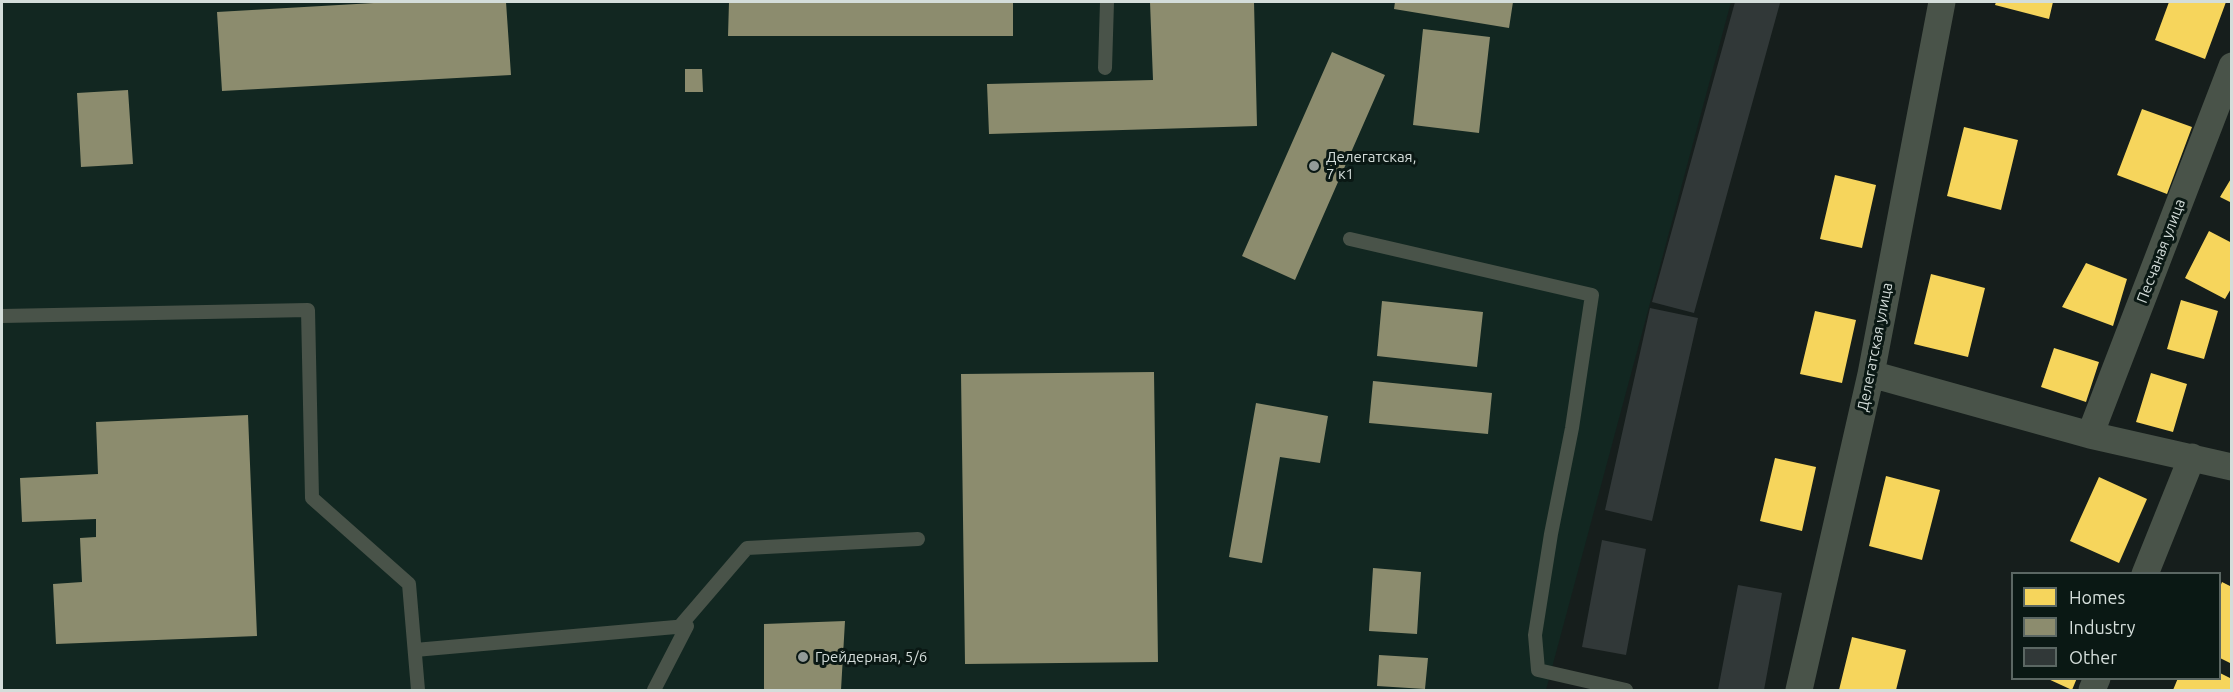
<!DOCTYPE html>
<html>
<head>
<meta charset="utf-8">
<style>
  body { margin:0 }
  #map { position:relative; width:2233px; height:692px; overflow:hidden; background:#161e1c; font-family:Ubuntu,sans-serif }
  canvas { display:block }
  .frame { position:absolute; inset:0; border:3px solid #d4ddda; pointer-events:none }
  .legend { position:absolute; left:2011px; top:572px; width:210px; height:108px; box-sizing:border-box; background:#0a1814; border:2px solid #5b6763; margin:0; padding:8px 10px; list-style:none; font-size:18px; color:#d4ddda }
  .legend li { display:flex; align-items:center; gap:12px; height:30px }
  .legend b { width:30px; border:2px solid #5b6763 }
</style>
</head>
<body>
<div id="map">
<canvas width="2233" height="692"></canvas>
<div class="frame"></div>
<ul class="legend">
<li><b style="height:16px;background:#f6d55c"></b>Homes</li>
<li><b style="height:16px;background:#8c8c6e"></b>Industry</li>
<li><b style="height:16px;background:#313838"></b>Other</li>
</ul>
</div>
<script>
const g = document.querySelector('canvas').getContext('2d');
g.lineJoin = 'round';
function fillPath(path, color) {
  g.fillStyle = color;
  g.fill(path, 'evenodd');
}
function strokePath(path, color, width, dash) {
  g.strokeStyle = color;
  g.lineWidth = width;
  g.lineCap = dash ? 'butt' : 'round';
  g.setLineDash(dash || []);
  g.stroke(path);
}
function write(font, color, halo, rows, align = 'center') {
  g.font = font + ' Ubuntu,sans-serif';
  g.lineWidth = 6;
  g.setLineDash([]);
  g.textBaseline = 'middle';
  g.strokeStyle = halo;
  g.fillStyle = color;
  for (const [text, x, y, turn = 0] of rows) {
    g.save();
    g.translate(x, y);
    g.rotate((+turn || 0) * Math.PI / 180);
    g.textAlign = isNaN(turn) ? turn : align;
    if (halo) g.strokeText(text, 0, 0);
    g.fillText(text, 0, 0);
    g.restore();
  }
}
fillPath(new Path2D(`
  M2 2H1731L1546 690H2Z`), '#122721');
fillPath(new Path2D(`
  M1996 2H2053L2049 19 1995 5Z
  M2169 2H2226L2205 59 2155 40Z
  M2142 109 2192 127 2167 194 2117 175Z
  M1964 127 2018 140 2001 210 1947 196Z
  M1835 175 1876 185 1862 248 1820 239Z
  M2232 177V203L2220 197Z
  M2209 231 2232 243V287L2225 299 2185 278Z
  M2086 263 2127 279 2113 326 2062 307Z
  M1931 274 1985 288 1968 357 1914 344Z
  M2181 300 2218 311 2204 359 2167 349Z
  M1815 311 1856 320 1842 383 1800 374Z
  M2054 348 2099 362 2086 402 2041 387Z
  M2151 373 2187 384 2173 432 2136 422Z
  M1775 458 1816 467 1802 531 1760 521Z
  M1886 476 1940 490 1922 560 1869 546Z
  M2099 477 2147 499 2119 563 2070 541Z
  M2222 582 2232 587V664L2220 658V587Z
  M1852 637 1906 650 1896 690H1839Z
  M2220 673 2232 679 2231 690H2173L2178 678H2220Z
  M2046 678H2077L2072 690Z`), '#f6d55c');
fillPath(new Path2D(`
  M391 2H506L511 75 222 91 217 12Z
  M729 2H1013V36H728Z
  M1150 2H1254L1257 126 989 134 987 84 1153 80Z
  M1395 2H1513L1509 28 1394 9Z
  M1423 29 1490 37 1479 133 1413 125Z
  M1332 52 1385 75 1295 280 1242 256Z
  M685 69H702L703 92H685Z
  M128 90 133 164 81 167 77 93Z
  M1382 301 1483 312 1477 367 1377 356Z
  M1154 372 1158 662 965 664 961 374Z
  M1373 381 1492 393 1488 434 1369 423Z
  M1256 403 1328 416 1320 463 1280 457 1262 563 1229 557Z
  M248 415 257 636 56 644 53 584 82 582 80 538 96 537V519L22 522 20 478 98 474 96 422Z
  M1373 568 1421 572 1417 634 1369 631Z
  M845 621 841 690H764V624Z
  M1379 655 1428 658 1425 689 1377 686Z`), '#8c8c6e');
fillPath(new Path2D(`
  M1735 2 1780 3 1694 313 1652 302Z
  M1650 308 1698 318 1652 521 1605 510Z
  M1602 540 1646 549 1626 655 1582 647Z
  M1738 585 1782 593 1764 690H1718Z`), '#313838');
strokePath(new Path2D(`
  M1105 68 1107 2
  M1350 239 1592 295 1572 428 1551 534 1535 635 1538 670 1626 690
  M2 316 308 310 312 498 409 584 418 690
  M680 626 747 548 918 539
  M415 650 687 626 654 690`), '#495349', 14);
strokePath(new Path2D(`
  M1871 374 2090 435 2232 467
  M2090 435 2232 66
  M2145 574 2192 457
  M1799 690 1871 374 1942 2
  M2092 690 2097 678`), '#495349', 27);
for (const [x, y, r, color] of [
  [1314,166,6,"#929a98"],
  [803,657,6,"#929a98"]
]) {
  const dot = new Path2D();
  dot.arc(x, y, r, 0, 2 * Math.PI);
  g.fillStyle = color;
  g.fill(dot);
  strokePath(dot, '#0a1814', 2);
}
write('15px', '#d4ddda', '#0a1814', [
  ["Делегатская,",1326,157],
  ["7 к1",1326,174],
  ["Грейдерная, 5/6",815,657]
], 'left');
write('15px', '#d4ddda', '#0a1814', [
  ["Песчаная улица",2161,251,-69],
  ["Делегатская улица",1875,347,-79]
]);
</script>
</body>
</html>
